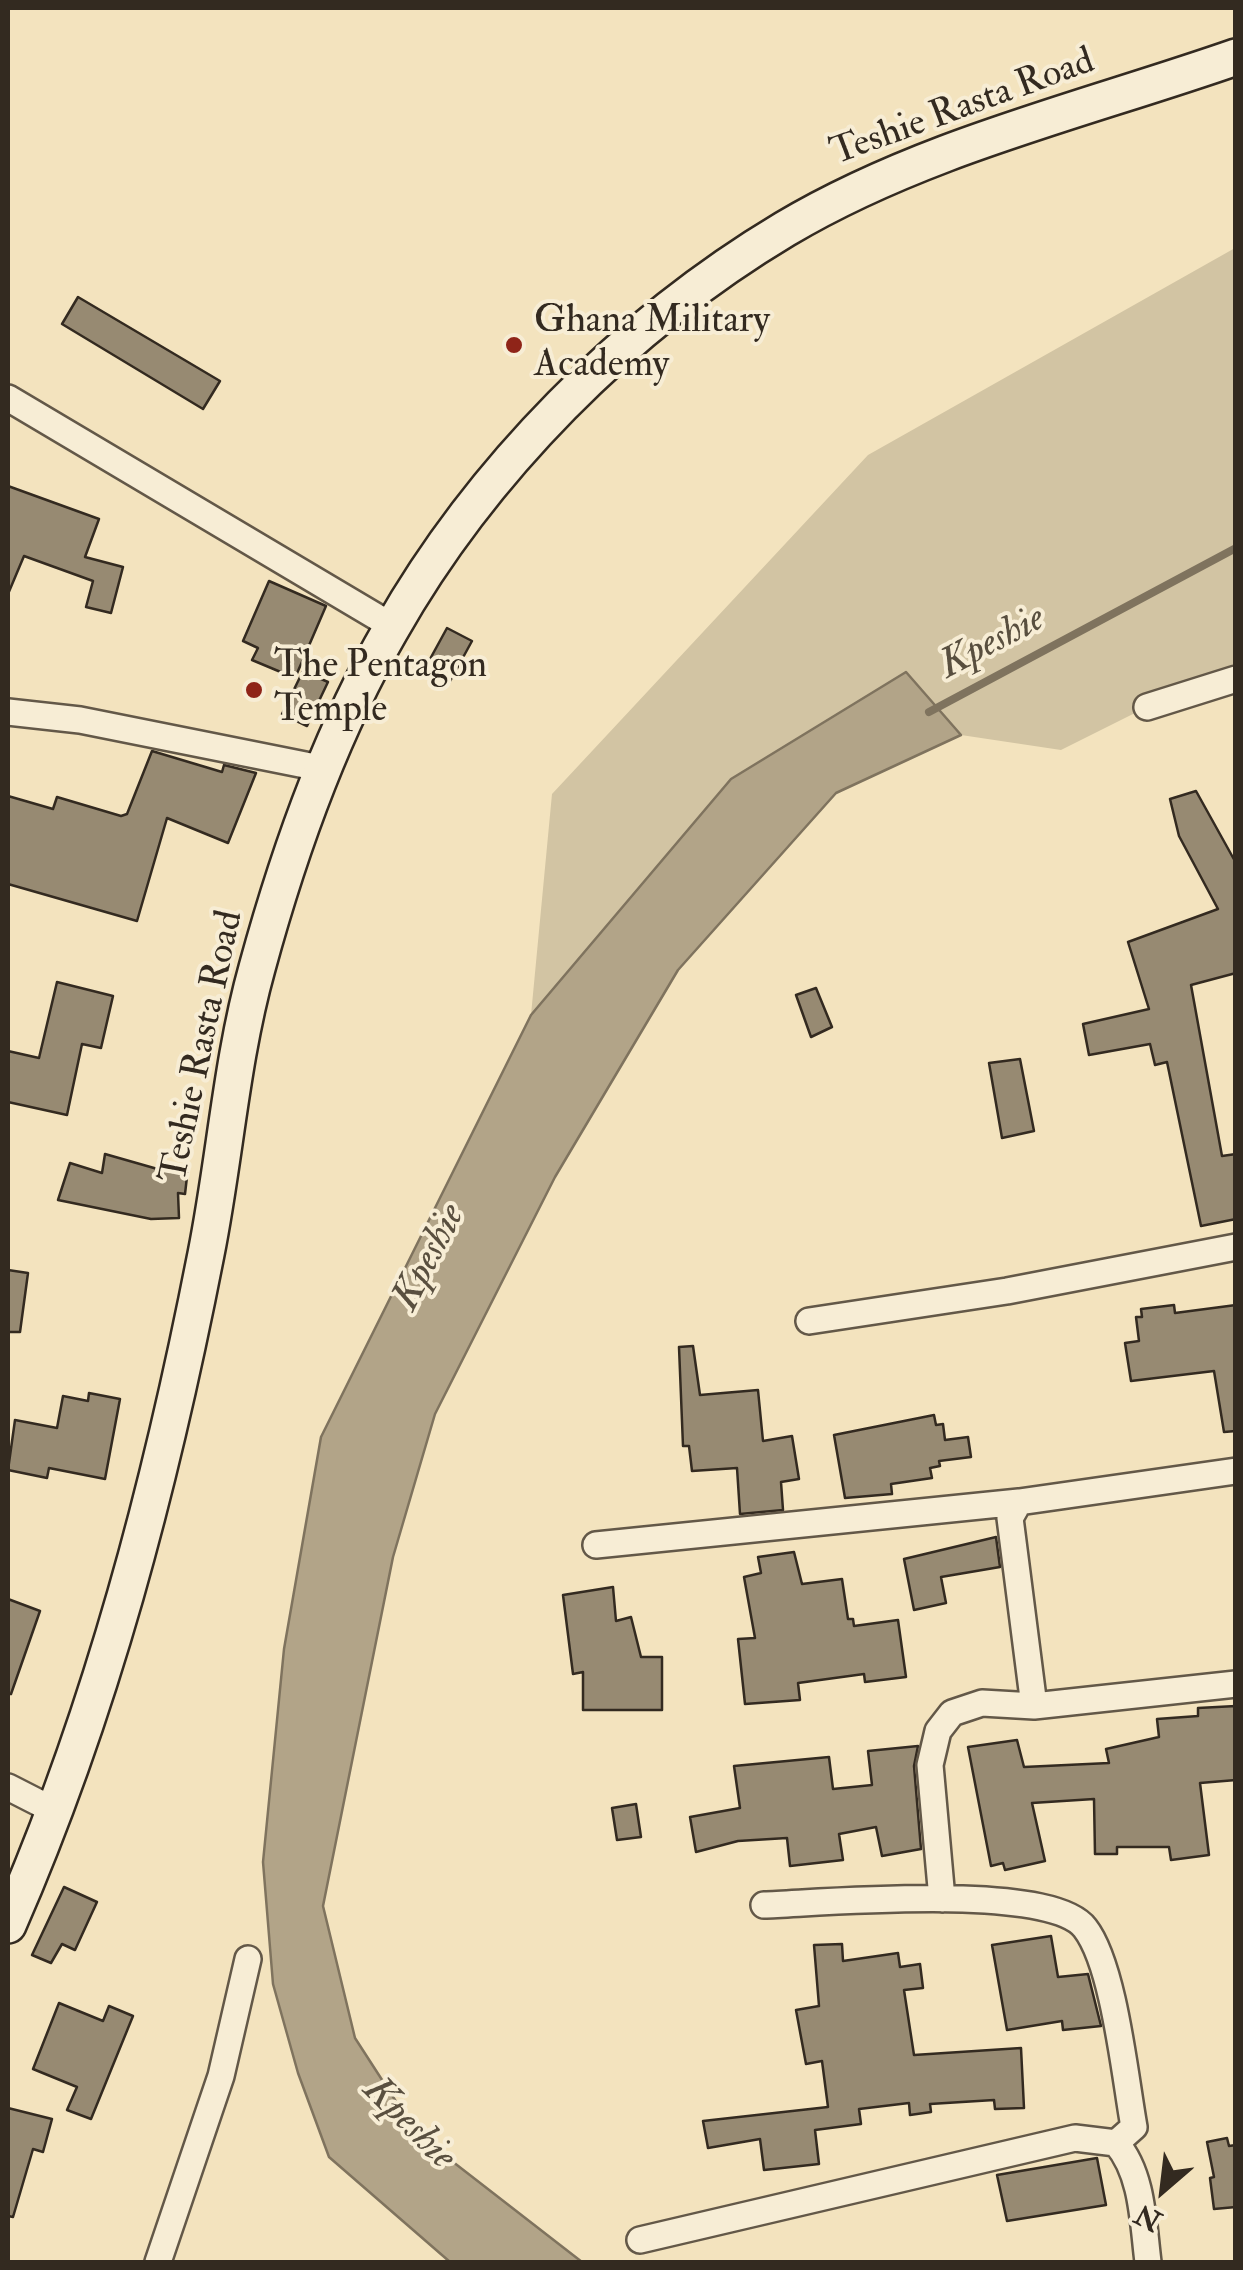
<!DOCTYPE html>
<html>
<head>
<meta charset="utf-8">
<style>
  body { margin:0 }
  #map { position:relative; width:1243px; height:2270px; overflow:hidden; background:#f3e3be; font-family:"IM FELL Double Pica",serif }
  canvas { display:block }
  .frame { position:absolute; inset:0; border:10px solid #332a20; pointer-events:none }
  .north { position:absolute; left:1113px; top:2140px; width:100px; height:100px; -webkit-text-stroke:8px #f7edd5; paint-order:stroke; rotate:208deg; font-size:28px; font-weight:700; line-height:40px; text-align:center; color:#332a20 }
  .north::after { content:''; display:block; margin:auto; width:35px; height:45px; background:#332a20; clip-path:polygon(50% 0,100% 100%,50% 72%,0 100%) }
</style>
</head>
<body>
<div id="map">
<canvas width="1243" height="2270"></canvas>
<div class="frame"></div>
<div class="north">N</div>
</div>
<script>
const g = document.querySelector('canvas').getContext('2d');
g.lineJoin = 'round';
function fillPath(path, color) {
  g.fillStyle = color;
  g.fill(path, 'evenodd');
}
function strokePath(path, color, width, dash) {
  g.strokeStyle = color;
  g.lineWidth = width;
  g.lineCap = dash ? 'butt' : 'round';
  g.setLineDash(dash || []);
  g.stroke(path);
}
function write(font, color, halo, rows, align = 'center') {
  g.font = font + ' "IM FELL Double Pica",serif';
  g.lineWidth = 8;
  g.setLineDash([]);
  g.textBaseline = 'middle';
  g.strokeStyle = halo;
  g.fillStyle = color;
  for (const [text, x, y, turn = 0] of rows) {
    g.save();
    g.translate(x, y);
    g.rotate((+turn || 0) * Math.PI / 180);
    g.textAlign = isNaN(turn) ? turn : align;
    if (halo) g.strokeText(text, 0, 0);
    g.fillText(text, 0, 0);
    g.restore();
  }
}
fillPath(new Path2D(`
  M1235 248V663L1061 750 961 735 907 673 731 779 531 1015 552 794 868 455Z`), '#d2c4a3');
const water = new Path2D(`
  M906 672 961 735 836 793 678 970 555 1177 435 1414 393 1557 323 1906 355 2038 417 2134 582 2262H450L329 2157 298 2073 273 1984 263 1862 284 1649 321 1437 531 1015 731 779Z`);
fillPath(water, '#b2a488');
strokePath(water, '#7f735e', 2.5);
strokePath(new Path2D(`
  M929 712 1236 548`), '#7f735e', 8);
const building = new Path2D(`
  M78 297 220 381 203 409 62 324Z
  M8 486 99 519 85 557 123 567 111 613 86 607 93 581 24 556 8 594Z
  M269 581 326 606 295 678 252 660 258 648 243 641Z
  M447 628 472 641 449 683 424 670Z
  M303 671 328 682 307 726 282 714Z
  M152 751 222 772 224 765 256 773 228 843 167 818 137 921 8 884V796L53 809 57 797 121 816 127 814Z
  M1196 791 1236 863V973L1191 985 1222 1156 1236 1154V1219L1201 1226 1167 1062 1155 1065 1150 1044 1089 1055 1083 1024 1149 1009 1128 942 1218 909 1179 836 1170 799Z
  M57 982 113 996 101 1048 82 1044 67 1115 8 1102V1051L39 1058Z
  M816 988 832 1027 811 1037 796 995Z
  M1020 1059 1034 1131 1002 1138 989 1063Z
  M105 1154 161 1170 162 1163 188 1168 185 1194 178 1193 179 1218 151 1219 58 1200 70 1163 102 1173Z
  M8 1270 28 1273 20 1332H8Z
  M1174 1305 1175 1313 1236 1305V1431L1224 1432 1214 1371 1131 1381 1125 1343 1139 1341 1136 1317H1142L1141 1309Z
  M693 1346 700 1395 758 1390 763 1441 792 1436 799 1479 781 1482 783 1510 740 1514 737 1468 692 1471 689 1446H683L679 1347Z
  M89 1393 120 1399 105 1479 49 1468 47 1478 8 1470 15 1420 57 1428 63 1396 88 1401Z
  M934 1415 936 1425 943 1424 945 1440 968 1437 971 1457 939 1461 940 1466 930 1468 932 1478 891 1484 892 1494 845 1498 834 1435Z
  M996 1537 1000 1567 941 1577 946 1603 914 1610 904 1559Z
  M794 1552 802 1584 842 1579 848 1619H853L854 1626 898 1620 906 1677 865 1682 864 1674 798 1683 800 1700 745 1704 738 1639 755 1638 744 1577 761 1573 758 1557Z
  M613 1587 616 1621 631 1617 641 1657H662V1710H583V1672L573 1674 563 1595Z
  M8 1599 40 1611 11 1694H8Z
  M1236 1706V1780L1200 1783 1209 1855 1171 1860 1169 1847H1117V1854H1095L1094 1799 1032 1803 1045 1861 1005 1870 1003 1863 991 1866 968 1747 1017 1740 1024 1767 1109 1763 1106 1749 1159 1737 1157 1719 1198 1716V1708Z
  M918 1746 914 1766 921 1849 882 1856 876 1827 839 1834 843 1860 790 1866 787 1838 738 1841 696 1852 690 1817 740 1808 734 1766 829 1757 833 1789 872 1785 868 1751Z
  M636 1804 641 1837 617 1840 612 1808Z
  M64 1887 97 1902 75 1950 62 1944 51 1963 32 1955Z
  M1051 1936 1058 1977 1088 1974 1101 2026 1063 2030 1062 2021 1007 2030 992 1945Z
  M842 1944 843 1961 898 1953 900 1967 920 1964 923 1988 904 1990 914 2055 1021 2048 1024 2108 995 2109 994 2100 930 2104 931 2112 910 2115 909 2103 859 2109 861 2124 815 2130 819 2164 764 2170 760 2139 708 2148 703 2121 828 2107 822 2061 806 2064 796 2010 819 2006 814 1945Z
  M59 2003 103 2021 109 2006 133 2016 91 2119 67 2110 77 2087 33 2069Z
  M8 2108 52 2119 43 2152 33 2149 13 2217 8 2216Z
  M1227 2138 1229 2146 1236 2145V2207L1214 2209 1210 2178 1214 2177 1207 2142Z
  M1097 2158 1106 2205 1007 2221 997 2175Z`);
fillPath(building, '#978a72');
strokePath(building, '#332a20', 2.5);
const street = new Path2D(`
  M8 398 392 626
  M1147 707 1236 679
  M8 712 80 720 325 769
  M809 1321 1007 1291 1236 1247
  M596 1545 1019 1502
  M1034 1706 1010 1518 1019 1502 1236 1471
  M8 1787 57 1812
  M942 1899 930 1765 938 1731 952 1713 982 1703 1034 1706 1236 1684
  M764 1905C823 1903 1050 1882 1085 1928 1114 1965 1125 2077 1134 2127L1116 2143
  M640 2240 1075 2138 1116 2143C1143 2174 1143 2223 1148 2262
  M158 2262 221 2076 248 1959`);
const secondary = new Path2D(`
  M8 1925C102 1710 161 1484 206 1254 225 1159 231 1061 257 968 288 854 331 733 390 631 481 470 626 324 785 229 923 147 1084 110 1236 57`);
strokePath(street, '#635848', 30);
strokePath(secondary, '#332a20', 40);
strokePath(street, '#f7edd5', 25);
strokePath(secondary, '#f7edd5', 35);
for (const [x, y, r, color] of [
  [514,345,10,"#8f2418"],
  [254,690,10,"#8f2418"]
]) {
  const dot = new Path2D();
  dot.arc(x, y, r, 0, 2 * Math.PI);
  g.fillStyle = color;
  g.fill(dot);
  strokePath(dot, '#f7edd5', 4);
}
write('38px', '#332a20', '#f7edd5', [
  ["Teshie Rasta Road",963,109,-20],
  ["Teshie Rasta Road",204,1047,-78]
]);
write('38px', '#332a20', '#f7edd5', [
  ["Ghana Military",534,323],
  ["Academy",534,367],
  ["The Pentagon",274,668],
  ["Temple",274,712]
], 'left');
write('italic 40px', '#594f3f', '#f7edd5', [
  ["Kpeshie",993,644,-28],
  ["Kpeshie",431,1258,-63],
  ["Kpeshie",408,2125,45]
]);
</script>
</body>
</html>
